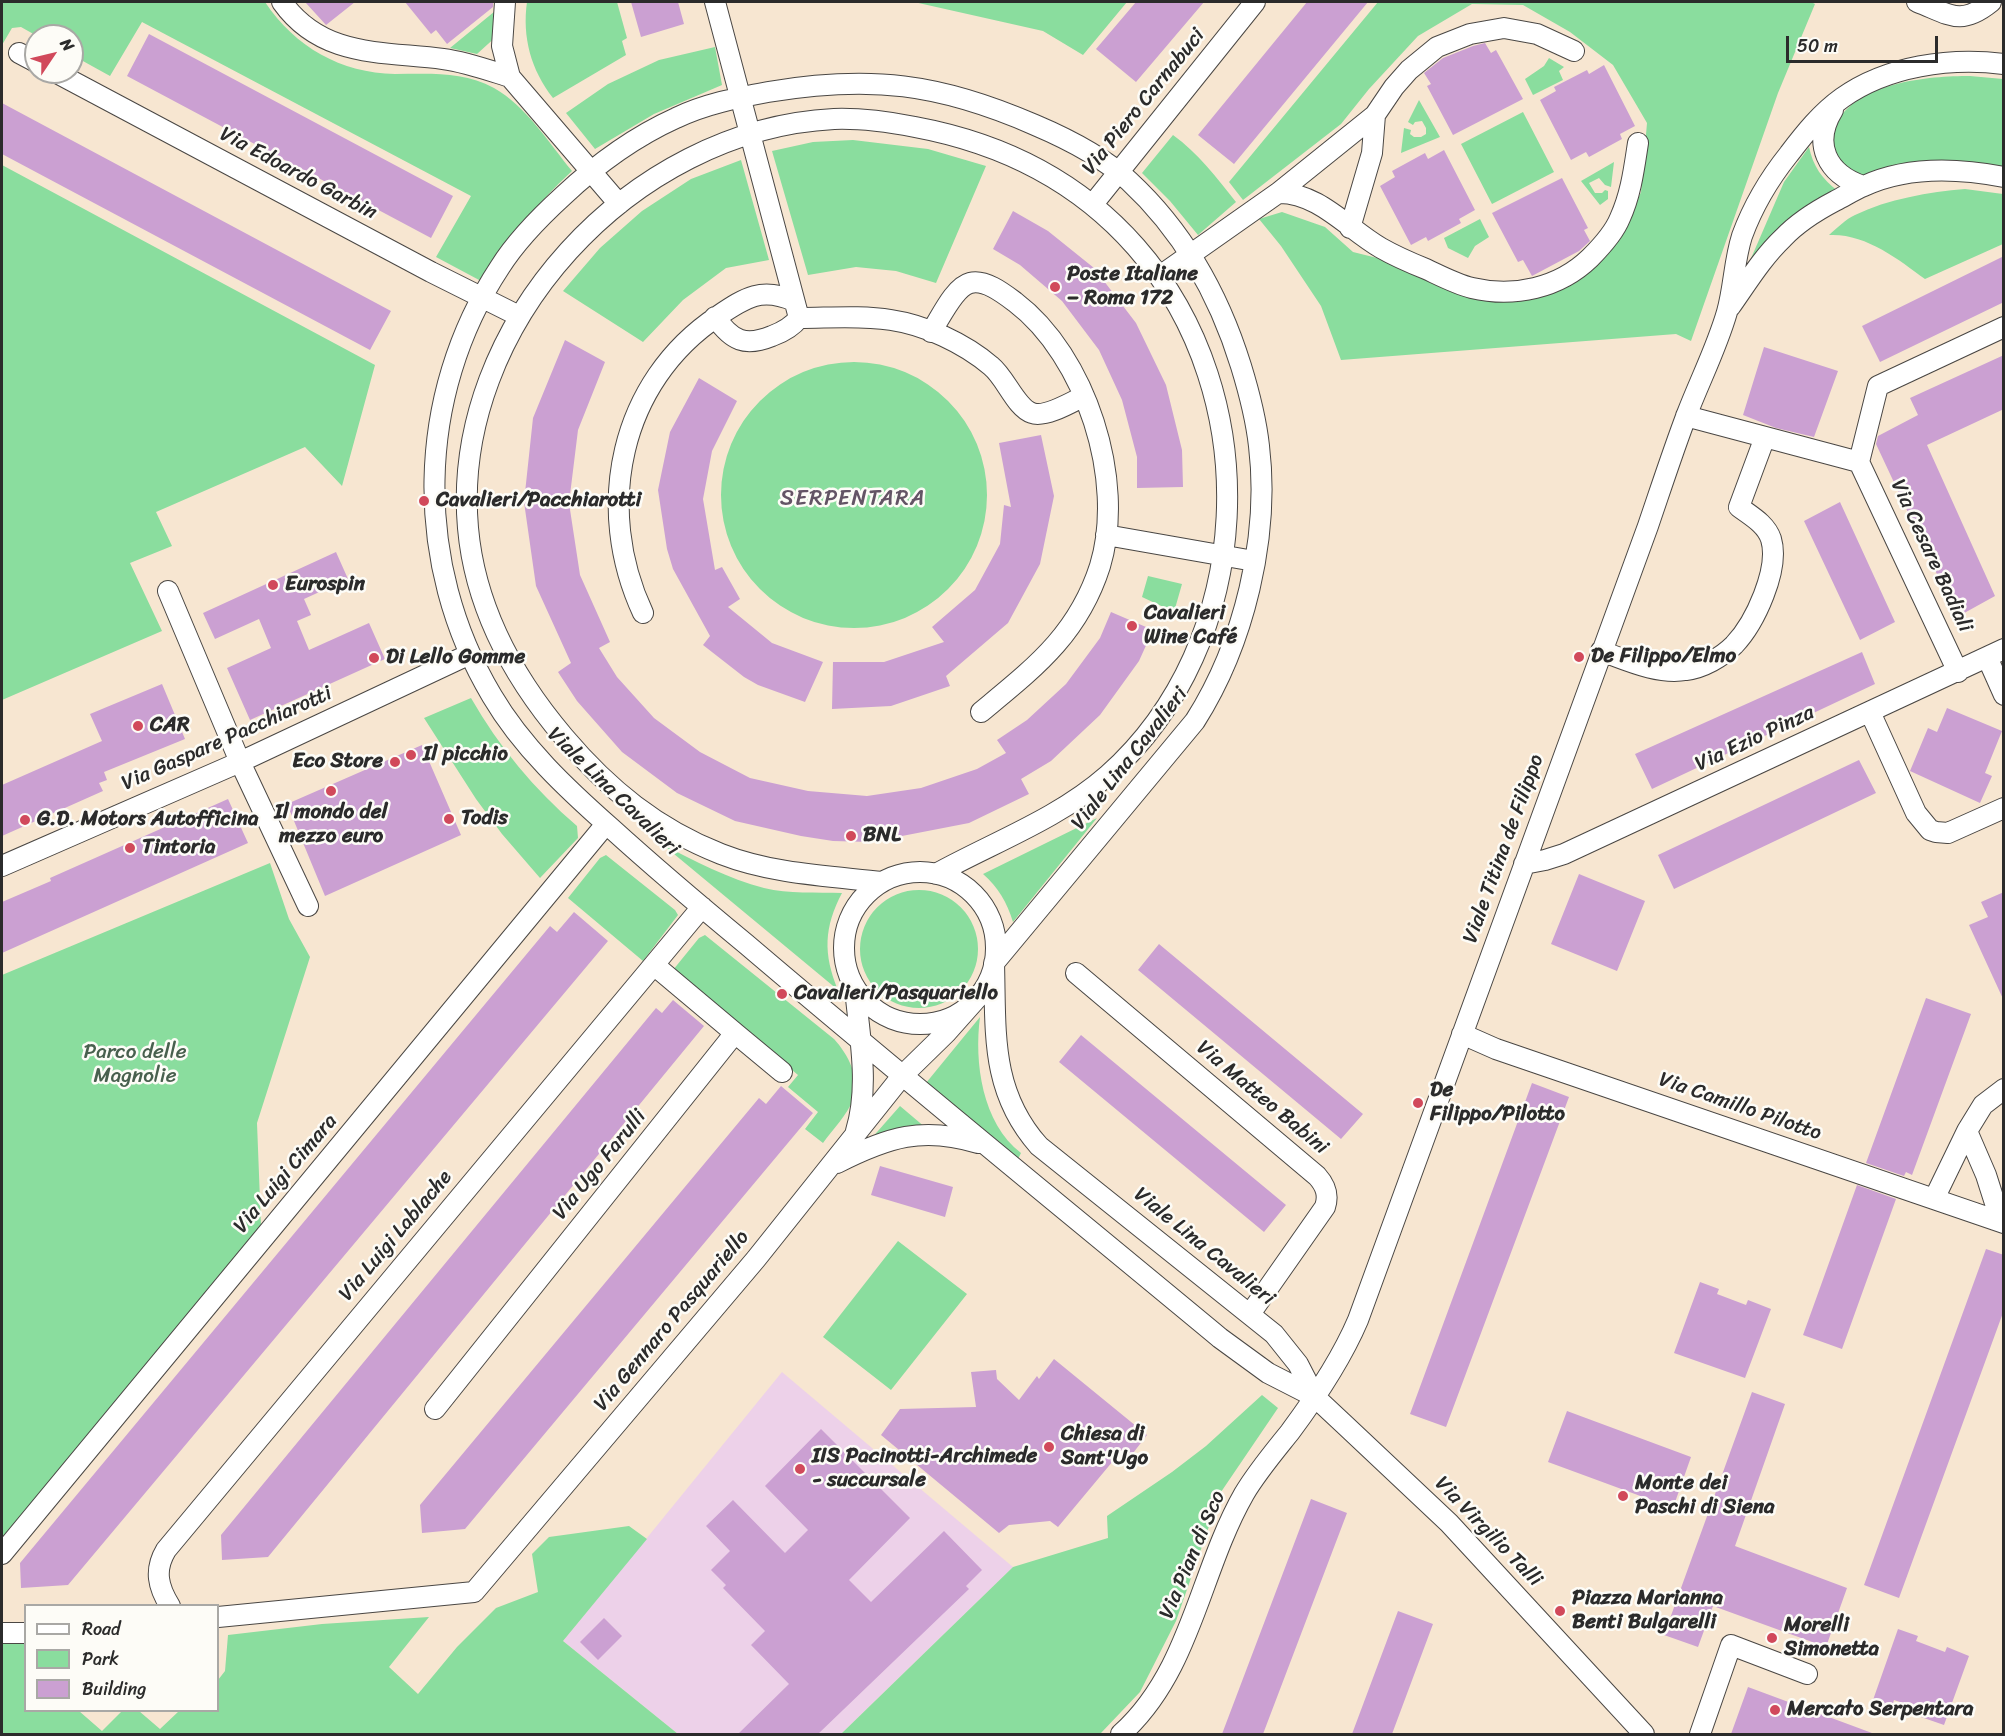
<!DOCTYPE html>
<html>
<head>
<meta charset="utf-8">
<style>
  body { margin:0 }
  #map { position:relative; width:2005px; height:1736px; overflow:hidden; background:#f7e6d1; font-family:Sriracha,sans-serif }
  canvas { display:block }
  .frame { position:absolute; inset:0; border:3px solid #2b2b2b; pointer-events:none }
  .legend { position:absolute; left:24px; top:1604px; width:195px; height:108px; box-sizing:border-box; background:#fdfcf7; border:2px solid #a9a8a5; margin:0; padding:8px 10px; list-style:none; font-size:18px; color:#2b2b2b }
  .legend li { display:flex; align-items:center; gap:12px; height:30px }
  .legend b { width:30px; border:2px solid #a9a8a5 }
  .north { position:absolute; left:24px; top:24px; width:60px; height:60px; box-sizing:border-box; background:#fdfcf7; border:2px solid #a9a8a5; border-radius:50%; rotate:55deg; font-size:16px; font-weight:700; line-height:24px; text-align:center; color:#2b2b2b }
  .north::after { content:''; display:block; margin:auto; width:21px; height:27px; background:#d1495b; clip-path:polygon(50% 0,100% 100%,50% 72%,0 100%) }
  .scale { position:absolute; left:1786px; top:36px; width:152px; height:27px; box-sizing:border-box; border:3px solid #2b2b2b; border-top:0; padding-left:8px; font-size:18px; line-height:21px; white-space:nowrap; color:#2b2b2b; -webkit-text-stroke:4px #fdfcf7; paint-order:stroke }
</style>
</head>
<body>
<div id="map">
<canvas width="2005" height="1736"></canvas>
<div class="frame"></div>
<ul class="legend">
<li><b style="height:8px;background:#fff"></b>Road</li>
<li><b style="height:16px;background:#8add9e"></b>Park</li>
<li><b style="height:16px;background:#cba0d2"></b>Building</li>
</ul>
<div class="north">N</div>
<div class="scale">50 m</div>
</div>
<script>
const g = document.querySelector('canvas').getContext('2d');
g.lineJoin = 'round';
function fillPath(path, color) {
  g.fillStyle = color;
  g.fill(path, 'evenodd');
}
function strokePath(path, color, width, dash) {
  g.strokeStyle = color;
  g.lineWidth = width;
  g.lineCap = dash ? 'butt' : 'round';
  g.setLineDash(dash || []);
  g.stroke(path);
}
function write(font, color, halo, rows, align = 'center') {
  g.font = font + ' Sriracha,sans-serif';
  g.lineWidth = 5;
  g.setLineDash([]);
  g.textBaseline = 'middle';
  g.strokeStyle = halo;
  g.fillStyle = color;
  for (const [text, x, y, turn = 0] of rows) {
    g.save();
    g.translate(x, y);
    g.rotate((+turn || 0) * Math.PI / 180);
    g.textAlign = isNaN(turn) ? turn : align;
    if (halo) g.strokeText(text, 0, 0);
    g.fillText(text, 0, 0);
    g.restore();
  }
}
fillPath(new Path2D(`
  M782 1372 1013 1567 841 1734H678L563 1641Z`), '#edd1e9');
fillPath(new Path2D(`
  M2 2H265C295 47 341 73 395 74 430 74 463 71 494 88 527 107 549 143 572 171 535 205 509 240 481 281L436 257 471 196 142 22 110 76 72 55V36H37L21 27 12 28 2 45Z
  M527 2H617L627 38 622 41 626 55 553 98C531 70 522 37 527 2Z
  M914 2H1127L1083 55 1043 31Z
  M1378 2H1811L1815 4 1778 93 1691 341 1676 334 1341 360 1321 306 1281 246 1259 219 1282 212 1325 227 1353 252 1534 297 1588 273 1621 237 1641 192 1647 123 1613 65 1570 32 1523 5 1472 4 1418 36 1369 89 1341 124 1243 200 1229 182Z
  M500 7 499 34 477 54 450 48Z
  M715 47 722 85 654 114 595 149 566 113 608 84 659 60Z
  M1549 58 1564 67 1559 71 1563 80 1533 95 1525 79 1544 66Z
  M1970 76 2003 79V172L1857 177C1850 171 1842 165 1838 157 1833 148 1832 135 1836 125 1855 82 1929 76 1970 76Z
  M1419 100 1440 137 1401 153 1404 128 1411 130 1410 134 1414 137H1421L1426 134V128L1422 121 1415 122 1413 125 1408 122Z
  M1523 112 1554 172 1492 204 1461 144Z
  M1173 135C1198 153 1217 178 1236 202L1198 235 1170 201 1142 173Z
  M853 140 928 149 986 166 936 283 896 271 856 267 808 275 772 151 813 142Z
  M1809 147C1813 166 1822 179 1838 191L1746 270 1784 182Z
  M741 160 769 260 726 268 683 300 643 342 563 291 600 248 642 211 691 179Z
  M1614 162 1611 187 1605 185 1599 178 1589 183 1595 193H1602L1605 190 1608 191V199L1600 205 1581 181Z
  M2 165 375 365 342 486 305 447 156 512 172 546 130 563 162 631 2 700Z
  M1965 189 2003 194V244L1925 279C1898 259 1865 233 1829 235 1837 228 1846 219 1855 215 1888 199 1929 192 1965 189Z
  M1480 219 1489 237 1475 246 1468 258 1448 248 1444 238Z
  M721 495a133 133 0 1 1 266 0a133 133 0 1 1-266 0Z
  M1148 576 1182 584 1174 612 1142 597Z
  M471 698C499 747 534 789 577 826L578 838 540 878 502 834 476 799 424 718Z
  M1097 818 1013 922C1007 902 998 887 983 874Z
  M662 844C694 861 729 879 764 888 789 894 816 892 842 893 824 927 823 954 838 990Z
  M606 855 675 910 678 915 643 961 568 898 600 858Z
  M270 863 289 919 310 957 257 1123 261 1226 2 1542V975Z
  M860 949a59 59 0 1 1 118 0a59 59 0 1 1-118 0Z
  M705 935 834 1039C848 1054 861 1079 853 1100 847 1115 833 1129 823 1143L805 1129 818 1112 788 1087 798 1075 673 970 699 938Z
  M980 1017C974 1062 982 1123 1021 1153L1018 1159 926 1083Z
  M900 1106 926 1128 870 1140Z
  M898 1241 967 1294 891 1390 823 1337Z
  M1262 1395 1278 1408 1221 1492 1176 1621 1140 1692 1101 1733 841 1734 1013 1567 1108 1538 1107 1516 1172 1472 1206 1446Z
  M629 1526 647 1539 563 1641 678 1734H2V1641L25 1642 26 1710 79 1711 102 1731 122 1711H139L160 1729 179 1711 218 1710V1680L225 1671 228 1635 322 1624 429 1617 389 1667 418 1694 457 1647 496 1608 538 1592 532 1554 549 1537Z`), '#8add9e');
fillPath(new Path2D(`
  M305 2H355L326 25Z
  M405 2H493V7L447 44 436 30 431 34Z
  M631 2H678L684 24 641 37Z
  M1136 2H1204L1136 82 1096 49Z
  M1307 2H1368L1234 164 1198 135Z
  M149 34 453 196 431 238 127 76Z
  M1485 43 1491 53 1496 50 1523 99 1453 135 1427 86 1431 84 1424 73 1443 58 1473 46Z
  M1604 65 1635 126 1620 134 1622 139 1589 157 1586 152 1571 160 1540 100 1556 91 1554 87 1587 70 1589 74Z
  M2 103 391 311 370 350 2 154Z
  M1444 150 1475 210 1459 219 1461 223 1428 241 1426 237 1411 245 1380 186 1395 177 1392 171 1425 153 1428 159Z
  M1562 178 1588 228 1584 230 1590 241 1579 251 1532 276 1523 260 1518 262 1492 213Z
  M1013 211 1048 231 1094 268 1136 323 1166 385 1182 450 1183 487 1137 488V457L1122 400 1099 350 1062 301 1020 265 993 249Z
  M2004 256V302L1880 362 1862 326Z
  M565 340 605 362 578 430 569 503 580 575 610 642 599 648 617 677 654 718 700 752 750 778 808 791 867 796 921 788 977 769 1006 753 997 740 1027 720 1066 684 1100 638 1111 612 1153 630 1139 661 1100 715 1051 761 1021 779 1029 794 969 823 871 842 833 841 801 836 735 821 677 793 622 752 577 701 558 672 571 663 536 586 524 502 533 418Z
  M1764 347 1838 371 1814 437 1776 428 1743 415Z
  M2004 355V409L1927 445 1995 596 1957 617 1876 444 1878 436 1918 415 1910 398Z
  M699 378 737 401 712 451 703 499 715 570 722 567 740 599 728 607 772 643 823 662 805 702 758 685 744 677 703 645 710 636 673 569 667 549 658 490 670 432Z
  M1041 435 1054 496 1040 564 1008 623 946 676 950 686 891 706 832 709 833 662H884L944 642 932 627 975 590 1000 544 1004 505 1011 507 999 443Z
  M1840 502 1895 622 1860 640 1804 521Z
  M336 552 348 579 304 599 311 615 297 621 309 650 369 623 385 659 250 720 227 668 271 648 259 619 215 639 203 613Z
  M1862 652 1875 684 1652 789 1635 754Z
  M162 684 185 739 104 772 107 780 99 783 103 791 2 836V785L102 741 90 714Z
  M1947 708 2002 731 1985 773 1992 776 1980 803 1910 771 1928 728 1937 732Z
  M422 745 461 835 325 896 287 804Z
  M1859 760 1876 793 1674 889 1658 855Z
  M228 799 248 843 2 953V902L51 881 50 878Z
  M1579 874 1645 901 1617 971 1551 944Z
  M2004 892V1001L1969 925 1988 917 1981 902Z
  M574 912 608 941 68 1585 21 1588 20 1563 550 926 557 932Z
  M1159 944 1363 1114 1341 1139 1138 970Z
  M1926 998 1971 1014 1912 1175 1906 1172 1904 1176 1866 1163Z
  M673 1000 704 1026 268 1557 222 1560 221 1535 656 1008 662 1013Z
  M1081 1035 1286 1205 1264 1232 1059 1062Z
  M1532 1083 1569 1097 1446 1427 1410 1414Z
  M781 1086 813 1113 465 1529 422 1533 420 1505 759 1098 766 1104Z
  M880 1166 953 1187 945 1217 871 1195Z
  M1857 1185 1896 1199 1842 1349 1803 1335Z
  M1986 1249 2004 1255V1310L1899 1598 1864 1585Z
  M1700 1282 1719 1289 1717 1294 1746 1305 1748 1300 1771 1309 1745 1378 1674 1353Z
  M1054 1359 1147 1435 1130 1457 1123 1449 1058 1527 1050 1521 1009 1525 999 1533 881 1435 900 1409 976 1407 971 1372 996 1370 997 1379 1019 1400 1037 1376 1039 1379Z
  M1752 1392 1785 1404 1735 1546 1847 1588 1826 1647 1713 1606 1698 1647 1664 1635Z
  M1567 1411 1691 1457 1673 1508 1548 1462Z
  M821 1429 910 1518 849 1580 871 1602 944 1531 982 1570 966 1586 969 1589 818 1734H738L789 1684 751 1645 765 1631 723 1588 726 1585 711 1570 730 1551 706 1526 733 1500 785 1553 808 1530 765 1486Z
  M1311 1499 1347 1513 1263 1734H1222Z
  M1398 1611 1433 1624 1392 1734H1352Z
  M604 1618 622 1636 598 1660 580 1642Z
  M1898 1629 1918 1636 1916 1641 1945 1652 1947 1647 1969 1656 1944 1725 1921 1717 1924 1710 1894 1700 1892 1707 1873 1700Z
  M1748 1687 1872 1733V1734H1731Z`), '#cba0d2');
const minor = new Path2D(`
  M282 2C322 58 382 51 443 59 466 62 488 70 510 77
  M505 2 502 46 510 77 619 204
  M715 2 799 318
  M1917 2C1949 14 1960 27 1991 2
  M19 53 36 62
  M55 72 431 272 519 316
  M1833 110C1812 144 1827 174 1863 186
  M1278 193C1318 192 1348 229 1381 248 1395 256 1411 263 1426 269 1441 276 1456 284 1472 288 1514 298 1559 288 1590 258 1602 246 1614 233 1620 218 1631 194 1634 169 1638 143
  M1093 204 1255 2
  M1350 228 1372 153 1375 115
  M1160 276 1278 193 1375 115 1394 87 1409 70 1437 47 1470 34 1504 28 1537 34 1574 51
  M1730 307C1747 283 1762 258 1783 238 1798 222 1816 211 1835 201 1845 196 1854 190 1864 186 1907 166 1958 168 2004 177
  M715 317C732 341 745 347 772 336 783 332 792 327 799 318
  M799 318C829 318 861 315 891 320 925 325 964 343 991 366 1006 378 1016 408 1032 413 1045 418 1072 402 1084 396
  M931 332C940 319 954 287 970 283 985 279 1003 293 1015 302 1086 356 1126 480 1100 566 1078 635 1034 668 981 712
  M1686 416 1859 462
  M1859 462 1958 672
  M1859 462 1878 386 2004 327
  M1106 535 1254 561
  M168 591 240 762 308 906
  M643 613C594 508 619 382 718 316 746 297 762 287 794 301
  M1601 651C1626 660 1658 675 1686 670 1703 668 1722 657 1734 645 1755 623 1780 569 1771 539 1766 524 1751 516 1739 507L1765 437
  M1987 657 2004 695
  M1870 712 1916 813 1930 830 1936 832 1948 833 2004 808
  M1524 864 1545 860 1564 854 2004 649
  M2 866 240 762 470 654
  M844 948a76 76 0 1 1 152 0a76 76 0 1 1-152 0Z
  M882 882C828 876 772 874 721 854 657 829 608 789 564 737 513 677 475 607 468 528 450 325 632 129 834 119 861 118 889 122 915 127 1001 143 1078 181 1136 247 1267 396 1256 643 1108 775 1058 819 994 842 936 874
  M1076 973 1317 1176C1326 1186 1329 1195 1325 1207L1250 1314
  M855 988C859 1034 870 1085 856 1131
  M735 1033 782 1072
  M1462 1034 1496 1049 2004 1223
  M837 1163C888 1137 923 1126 978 1143
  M1934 1199 1967 1131
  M2001 1222 1986 1175 1967 1131 1983 1105 2004 1089
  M1315 1397 1298 1364 1274 1334 1039 1146C990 1091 996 1032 994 963L1195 721C1244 644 1270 537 1259 446 1256 419 1249 392 1241 366 1219 295 1183 231 1129 181 1102 156 1068 139 1035 125 939 83 870 75 768 92 736 98 705 104 676 118 634 137 597 164 563 196 540 217 517 240 500 267 415 396 413 564 492 696 522 747 567 789 611 828 655 868 700 906 746 944 902 1077 1062 1207 1220 1338L1268 1373 1315 1397 1346 1426 1449 1523 1644 1734
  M435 1409 735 1033 654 965
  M2 1554 606 824
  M170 1606C158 1587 154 1570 166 1550L702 907
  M218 1617 474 1592 756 1259 902 1076 946 1033 978 997
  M2 1633H26
  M1121 1734C1191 1671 1199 1573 1244 1494 1257 1472 1274 1452 1290 1432 1316 1397 1341 1360 1358 1320L1648 526C1661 488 1673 451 1687 414 1700 380 1717 347 1727 312 1734 287 1734 261 1742 236 1753 206 1769 179 1789 154 1805 133 1821 113 1842 98 1887 66 1950 57 2004 64
  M1700 1734 1731 1645 1807 1674`);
strokePath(minor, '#4a4744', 22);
strokePath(minor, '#fff', 20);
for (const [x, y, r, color] of [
  [1055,287,6,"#d1495b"],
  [424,501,6,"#d1495b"],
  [273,585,6,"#d1495b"],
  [1132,626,6,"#d1495b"],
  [1579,657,6,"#d1495b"],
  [374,658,6,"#d1495b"],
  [138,726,6,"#d1495b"],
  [411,755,6,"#d1495b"],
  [395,762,6,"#d1495b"],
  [331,791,6,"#d1495b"],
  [449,819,6,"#d1495b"],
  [25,820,6,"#d1495b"],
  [851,836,6,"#d1495b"],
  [130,848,6,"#d1495b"],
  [782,994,6,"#d1495b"],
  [1418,1103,6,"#d1495b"],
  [1049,1447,6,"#d1495b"],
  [800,1469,6,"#d1495b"],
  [1623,1496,6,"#d1495b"],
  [1560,1611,6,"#d1495b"],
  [1772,1638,6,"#d1495b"],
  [1775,1710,6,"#d1495b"]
]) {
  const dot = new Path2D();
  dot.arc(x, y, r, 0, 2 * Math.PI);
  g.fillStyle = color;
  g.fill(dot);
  strokePath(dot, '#fdfcf7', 2);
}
write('21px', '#2b2b2b', '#fdfcf7', [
  ["Via Piero Carnabuci",1144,102,-51],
  ["Via Edoardo Garbin",298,174,28],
  ["Via Cesare Badiali",1931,556,65],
  ["Via Gaspare Pacchiarotti",227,739,-24],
  ["Via Ezio Pinza",1755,739,-25],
  ["Viale Lina Cavalieri",1130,759,-52],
  ["Viale Lina Cavalieri",613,792,44],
  ["Viale Titina de Filippo",1504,849,-70],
  ["Via Matteo Babini",1262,1098,40],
  ["Via Camillo Pilotto",1740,1107,19],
  ["Via Ugo Farulli",600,1165,-51],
  ["Via Luigi Cimara",286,1174,-50],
  ["Via Luigi Lablache",396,1236,-50],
  ["Viale Lina Cavalieri",1204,1247,39],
  ["Via Gennaro Pasquariello",672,1321,-50],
  ["Via Virgilio Talli",1488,1532,46],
  ["Via Pian di Sco",1193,1555,-67]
]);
write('bold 21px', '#2b2b2b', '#fdfcf7', [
  ["Poste Italiane",1067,275],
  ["– Roma 172",1067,299],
  ["Cavalieri/Pacchiarotti",436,501],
  ["Eurospin",285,585],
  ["Cavalieri",1144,614],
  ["Wine Café",1144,638],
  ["De Filippo/Elmo",1591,657],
  ["Di Lello Gomme",386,658],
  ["CAR",150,726],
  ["Il picchio",423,755],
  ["Eco Store",383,762,"right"],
  ["Il mondo del",331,813,"center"],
  ["mezzo euro",331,837,"center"],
  ["Todis",461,819],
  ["G.D. Motors Autofficina",37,820],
  ["BNL",863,836],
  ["Tintoria",142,848],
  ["Cavalieri/Pasquariello",794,994],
  ["De",1430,1091],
  ["Filippo/Pilotto",1430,1115],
  ["Chiesa di",1061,1435],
  ["Sant'Ugo",1061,1459],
  ["IIS Pacinotti-Archimede",812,1457],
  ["- succursale",812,1481],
  ["Monte dei",1635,1484],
  ["Paschi di Siena",1635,1508],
  ["Piazza Marianna",1572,1599],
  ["Benti Bulgarelli",1572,1623],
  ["Morelli",1784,1626],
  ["Simonetta",1784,1650],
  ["Mercato Serpentara",1787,1710]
], 'left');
write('21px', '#48604e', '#fdfcf7', [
  ["Parco delle",135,1053],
  ["Magnolie",135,1077]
]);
g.letterSpacing = '1.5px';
write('22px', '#635465', '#fdfcf7', [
  ["SERPENTARA",853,499]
]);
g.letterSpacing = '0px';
</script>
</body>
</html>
